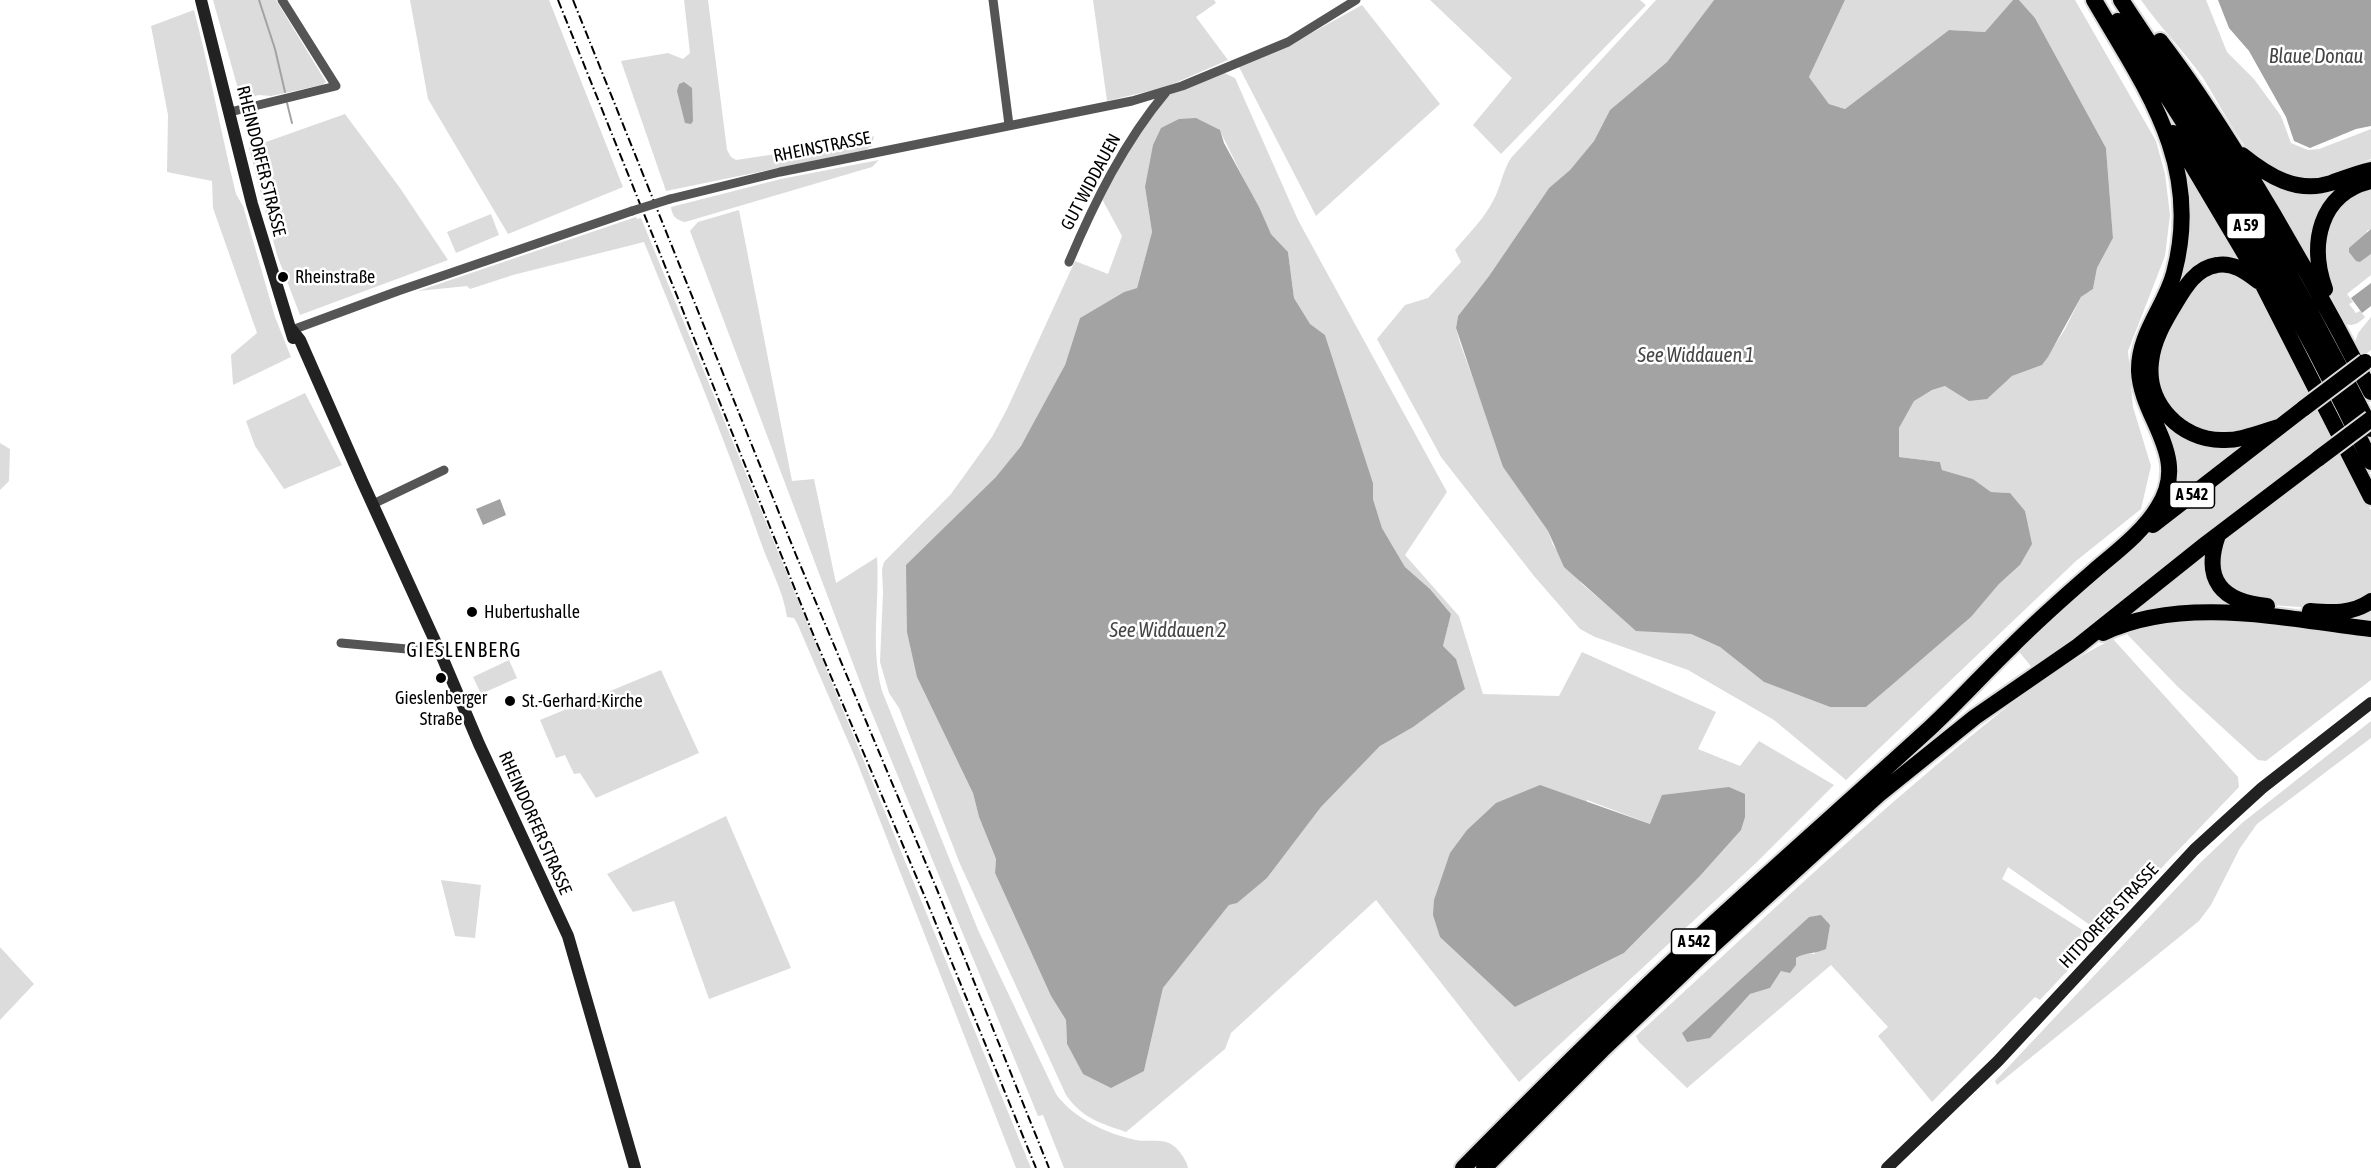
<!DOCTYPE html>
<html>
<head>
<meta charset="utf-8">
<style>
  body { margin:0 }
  canvas { display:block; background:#fff }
</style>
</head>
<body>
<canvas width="2371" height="1168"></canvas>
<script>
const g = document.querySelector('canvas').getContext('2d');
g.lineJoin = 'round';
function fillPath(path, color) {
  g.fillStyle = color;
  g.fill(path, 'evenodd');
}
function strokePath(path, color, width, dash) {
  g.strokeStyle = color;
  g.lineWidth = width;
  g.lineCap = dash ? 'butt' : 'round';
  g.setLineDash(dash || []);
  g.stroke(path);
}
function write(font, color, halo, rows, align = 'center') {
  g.font = font + ' "Asap Condensed",sans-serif';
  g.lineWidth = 5;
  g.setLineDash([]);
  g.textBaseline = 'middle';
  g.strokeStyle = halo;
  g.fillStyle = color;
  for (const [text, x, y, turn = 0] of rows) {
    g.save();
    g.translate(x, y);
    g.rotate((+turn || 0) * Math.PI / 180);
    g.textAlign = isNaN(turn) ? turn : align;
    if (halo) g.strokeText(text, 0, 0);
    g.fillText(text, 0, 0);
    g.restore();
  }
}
fillPath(new Path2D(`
  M213 0H276L326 82 322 85 271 96 259 95 243 99 240 96Z
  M410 0H549L623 187 508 234 428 99Z
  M684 0H708L727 150 731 157 736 160 863 141 874 136 872 146 866 150 666 191 621 61 668 53 683 59 690 53Z
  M1093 0H1214L1216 3 1196 17 1228 60 1166 87 1107 101Z
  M1430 0H1640L1646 5 1501 154 1473 125 1512 78Z
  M1656 0H1714L1667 62 1610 110 1594 141 1570 170 1549 188 1489 276 1458 316 1456 328 1460 343 1495 439 1503 467 1548 531 1553 545 1582 584 1636 630 1691 634 1720 647 1764 682 1830 707H1866L1971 617 1999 584 2020 565 2010 493 1991 492 1973 479 1942 470 1940 462 1899 457V428L1914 400 1932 390 1945 386 1986 399 2012 376 2042 365 2065 329 2081 297 2093 289 2097 268 2113 238 2106 148 2035 18 2019 0H2075L2156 141 2165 174 2170 215 2165 256 2128 351 2133 407 2151 466 2141 509 2076 561 1846 780 1774 720 1688 670 1595 637 1580 629 1534 576 1441 457 1377 339 1405 305 1428 298 1461 262 1455 250C1468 234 1484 219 1493 201 1501 187 1502 172 1511 158Z
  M1845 0H2013L1985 32 1949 30 1845 109 1829 104 1809 77Z
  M2141 0H2206L2227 52 2254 79 2281 116 2291 143 2308 150 2319 149 2371 129V159C2341 169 2305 187 2274 173 2245 160 2219 101 2201 75 2182 49 2159 26 2141 0Z
  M1362 5 1440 104 1316 216 1239 67 1290 45Z
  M194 10C210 71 221 133 236 194L243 206 275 317 291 357 233 385 231 355 257 333 213 208 212 181 167 172 168 115 151 26Z
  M1222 72 1235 78 1298 220 1447 492 1405 555 1459 616 1483 694 1559 696 1582 652 1716 712 1698 749 1740 766 1759 741 1834 785 1756 863 1519 1082 1376 900 1231 1033 1225 1049 1126 1132C1100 1123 1082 1118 1066 1095L960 864 899 708 889 693 880 662 883 593 882 569 884 562 951 494 992 437 1007 409 1075 261 1108 274 1122 236 1102 199 1147 119 1168 95ZM1220 131 1271 234 1288 252 1294 298 1310 325 1325 335 1373 483V499L1382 528 1405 567 1430 589 1451 614 1443 646 1396 736 1380 746 1321 807 1267 878 1229 905 1163 988 1144 1071 1083 1074 1067 1044 1066 1020 1051 996 995 873 996 859 979 817 973 793 995 478 1021 446 1032 427 1065 365 1080 318 1124 292 1137 288 1152 232 1145 187ZM1587 800 1650 824 1698 878 1624 953 1515 1007Z
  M345 114 400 188 448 260 300 315 277 255 249 148Z
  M2179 154 2246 266C2236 263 2226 259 2215 261 2196 263 2183 280 2174 295 2160 317 2148 341 2146 367 2144 405 2177 444 2216 446 2230 446 2243 442 2256 437L2257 439 2160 514C2162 497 2175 485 2172 463 2169 427 2140 400 2143 363 2144 341 2156 324 2165 304 2187 257 2195 204 2179 154Z
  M879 160 872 167 685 222C676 220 672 216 671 207L781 179Z
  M2258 175 2342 189 2313 270Z
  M2371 185V229L2367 231 2360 262 2371 254V275L2347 294 2353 302 2349 304 2356 313 2360 311 2365 317C2358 324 2351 328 2343 322L2327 285 2320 245 2339 204Z
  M739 210 792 481 814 479 836 583 877 557C880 604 870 645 882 691L978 930 1056 1094C1073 1118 1107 1134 1136 1140 1146 1142 1160 1139 1169 1143 1178 1147 1187 1161 1188 1168H1064L1043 1115 1038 1116 869 706 690 231 698 222Z
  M491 214 499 235 456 253 447 232Z
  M636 217 637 219 641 218 1031 1168H1016L857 762 797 623 794 618 787 617C783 590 769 566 760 540 725 439 684 341 644 242L513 275 470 289 467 286 418 291Z
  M2221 267 2257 288 2313 393 2264 426 2213 436 2171 416 2154 371 2156 352 2190 285Z
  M2371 317V350L2361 358 2354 346 2358 333Z
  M305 393 342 465 284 489 255 446 246 421Z
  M2318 405 2334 438 2034 670 2016 648 2121 555Z
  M0 443 10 449 9 481 0 490Z
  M2341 447 2371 510V595C2349 612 2278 608 2250 601 2241 599 2230 590 2222 585L2218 547 2221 542Z
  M2210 550 2237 603 2320 616 2371 604V625L2226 610 2118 623Z
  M2181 616 2371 633V680L2266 761 2258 760 2178 687 2122 629Z
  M2113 639 2238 777 2239 787 2166 863 2104 935 2008 867 2002 879 2092 936 2095 941 2040 1000 2035 997 1932 1102 1878 1036 1888 1027 1831 965 1687 1088 1639 1042 1636 1036C1734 946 1831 854 1933 768 1990 720 2046 672 2113 639ZM1809 917 1815 954 1805 953 1796 958V965L1781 971 1770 988 1750 994 1682 1033Z
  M509 660 517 678 481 694 473 677Z
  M661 670 699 753 596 798 580 773 574 774 565 755 556 758 540 720Z
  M2371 721V738L2257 824 2240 848 2211 905 2199 921 1997 1085 1995 1081 2200 863 2242 823Z
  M726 816 791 968 709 999 674 901 633 912 607 874Z
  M441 880 481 885 475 938 455 936Z
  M0 947 34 984 0 1020Z`), '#dcdcdc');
fillPath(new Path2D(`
  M1714 0H1845L1809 77 1829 104 1845 109 1949 30 1985 32 2013 0H2019L2035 18 2106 148 2113 238 2097 268 2093 289 2081 297 2048 357 2042 365 2012 376 1987 399 1969 401 1945 386 1932 390 1914 401 1899 428V457L1940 462 1942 470 1973 479 1991 492 2010 493 2025 511 2032 544 2020 565 1999 584 1971 617 1893 684 1866 707H1830L1764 682 1720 647 1691 634 1636 631 1564 567 1548 531 1503 467 1456 328 1458 316 1489 276 1549 188 1570 170 1594 141 1610 110 1667 62Z
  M2218 0H2371V126L2356 129 2310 148 2294 141 2286 117 2249 51 2229 28Z
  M684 82 692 88 693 121 691 124 685 123 677 91 679 84Z
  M1196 118 1220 130 1224 143 1259 207 1271 234 1288 252 1294 298 1310 324 1325 335 1373 483V499L1382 528 1405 567 1430 589 1451 614 1443 646 1456 659 1465 689 1413 727 1380 746 1321 807 1267 878 1237 903 1229 905 1163 988 1144 1071 1111 1088 1083 1074 1067 1044 1066 1020 1051 996 995 873 996 859 979 817 973 793 917 677 907 632 906 565 995 478 1021 446 1065 365 1080 318 1124 292 1137 288 1152 232 1145 187 1153 145 1161 128 1179 119Z
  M2371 229V254L2360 262 2356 261 2349 252V248Z
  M2371 283V306L2362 313 2351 298Z
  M500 499 506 515 483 525 476 509Z
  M1540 785 1650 824 1662 795 1729 787 1745 794V817L1741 830 1698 878 1624 953 1515 1007 1440 937 1433 915 1434 900 1450 853 1467 830 1496 803Z
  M1821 915 1830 925 1826 949C1815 954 1806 952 1796 958V965L1790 973 1781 971 1770 988 1750 994 1710 1038 1687 1042 1682 1033 1809 917Z`), '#a3a3a3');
strokePath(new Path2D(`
  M259 0 275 49 285 92
  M287 103 292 123`), '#a3a3a3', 2);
const highway = new Path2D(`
  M2121 0C2214 138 2297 280 2371 429
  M2118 21C2212 161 2298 309 2371 462
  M2160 41C2190 80 2216 120 2242 162 2288 237 2331 314 2371 392
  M2173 133 2262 283 2371 497
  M2242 155C2268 176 2297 194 2331 183 2345 178 2357 173 2371 170
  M2258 281C2246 272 2233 262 2217 265 2196 268 2185 287 2175 304 2164 322 2153 341 2151 362 2146 404 2181 440 2222 440 2241 441 2261 432 2279 427
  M2325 289C2309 245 2319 193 2371 181
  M2153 525 2304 408
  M2218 535C2202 580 2222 602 2267 606
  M2310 611C2332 613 2352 614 2371 601
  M2103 633C2183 595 2286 619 2371 629
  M1463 1168C1537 1093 1612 1018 1689 946 1769 872 1850 801 1930 728 1958 702 1983 674 2010 648 2037 621 2065 596 2094 571 2116 552 2143 532 2158 507 2191 456 2141 419 2139 371 2138 334 2165 307 2174 273 2203 165 2146 89 2094 0
  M1484 1168 1602 1050 1700 957 1878 795 1975 717 2078 646 2207 543 2319 458`);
strokePath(highway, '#dbdbdb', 20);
strokePath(new Path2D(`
  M993 0 1009 125
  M230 112 336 86 282 0
  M670 199 780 172 1132 101 1182 86 1288 42 1356 0
  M1069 262C1094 203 1124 142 1166 92
  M292 330 398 291 632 211
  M373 504 444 470
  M341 643 440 652`), '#555', 9);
strokePath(new Path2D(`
  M201 0 252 204 293 338
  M292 330 300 340 362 481 440 652 479 744 568 936 635 1168
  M1887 1168 1998 1061 2194 850 2262 788 2371 703`), '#222', 12);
strokePath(highway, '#000', 16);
strokePath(new Path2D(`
  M558 0 815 639 925 897 1036 1168
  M573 0 796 555 938 892 1049 1168`), '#000', 2, [9, 3, 1.5, 3]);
const highwayBridge = new Path2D(`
  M2304 408 2365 362
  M2319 458 2371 419`);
strokePath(highwayBridge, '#dbdbdb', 20, []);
strokePath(new Path2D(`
  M632 211 670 199`), '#555', 9);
strokePath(highwayBridge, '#000', 16);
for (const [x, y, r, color] of [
  [283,277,6,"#000"],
  [472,612,6,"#000"],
  [441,678,6,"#000"],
  [510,701,6,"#000"]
]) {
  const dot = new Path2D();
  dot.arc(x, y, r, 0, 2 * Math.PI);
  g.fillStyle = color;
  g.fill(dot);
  strokePath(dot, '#fff', 2);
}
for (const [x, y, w] of [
  [2246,226,39],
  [2192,495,45],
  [1694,942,45]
]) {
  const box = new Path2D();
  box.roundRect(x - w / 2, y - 13, w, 26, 4.5);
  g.fillStyle = '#fff';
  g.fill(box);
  strokePath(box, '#000', 1.5);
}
write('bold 16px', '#000', null, [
  ["A 59",2246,226],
  ["A 542",2192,495],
  ["A 542",1694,942]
]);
write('18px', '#000', '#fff', [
  ["RHEINSTRASSE",822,147,-11],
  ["RHEINDORFER STRASSE",261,161,76],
  ["GUT WIDDAUEN",1091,182,-62],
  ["RHEINDORFER STRASSE",535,823,66],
  ["HITDORFER STRASSE",2109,916,-47]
]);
write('18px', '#000', '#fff', [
  ["Rheinstraße",295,277],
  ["Hubertushalle",484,612],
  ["Gieslenberger",441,698,"center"],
  ["Straße",441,719,"center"],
  ["St.-Gerhard-Kirche",522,701]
], 'left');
write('italic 20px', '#444', '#fff', [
  ["Blaue Donau",2316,57],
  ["See Widdauen 1",1696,356],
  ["See Widdauen 2",1168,631]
]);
g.letterSpacing = '1.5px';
write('20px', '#000', '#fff', [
  ["GIESLENBERG",464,651]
]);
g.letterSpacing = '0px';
</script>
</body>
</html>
